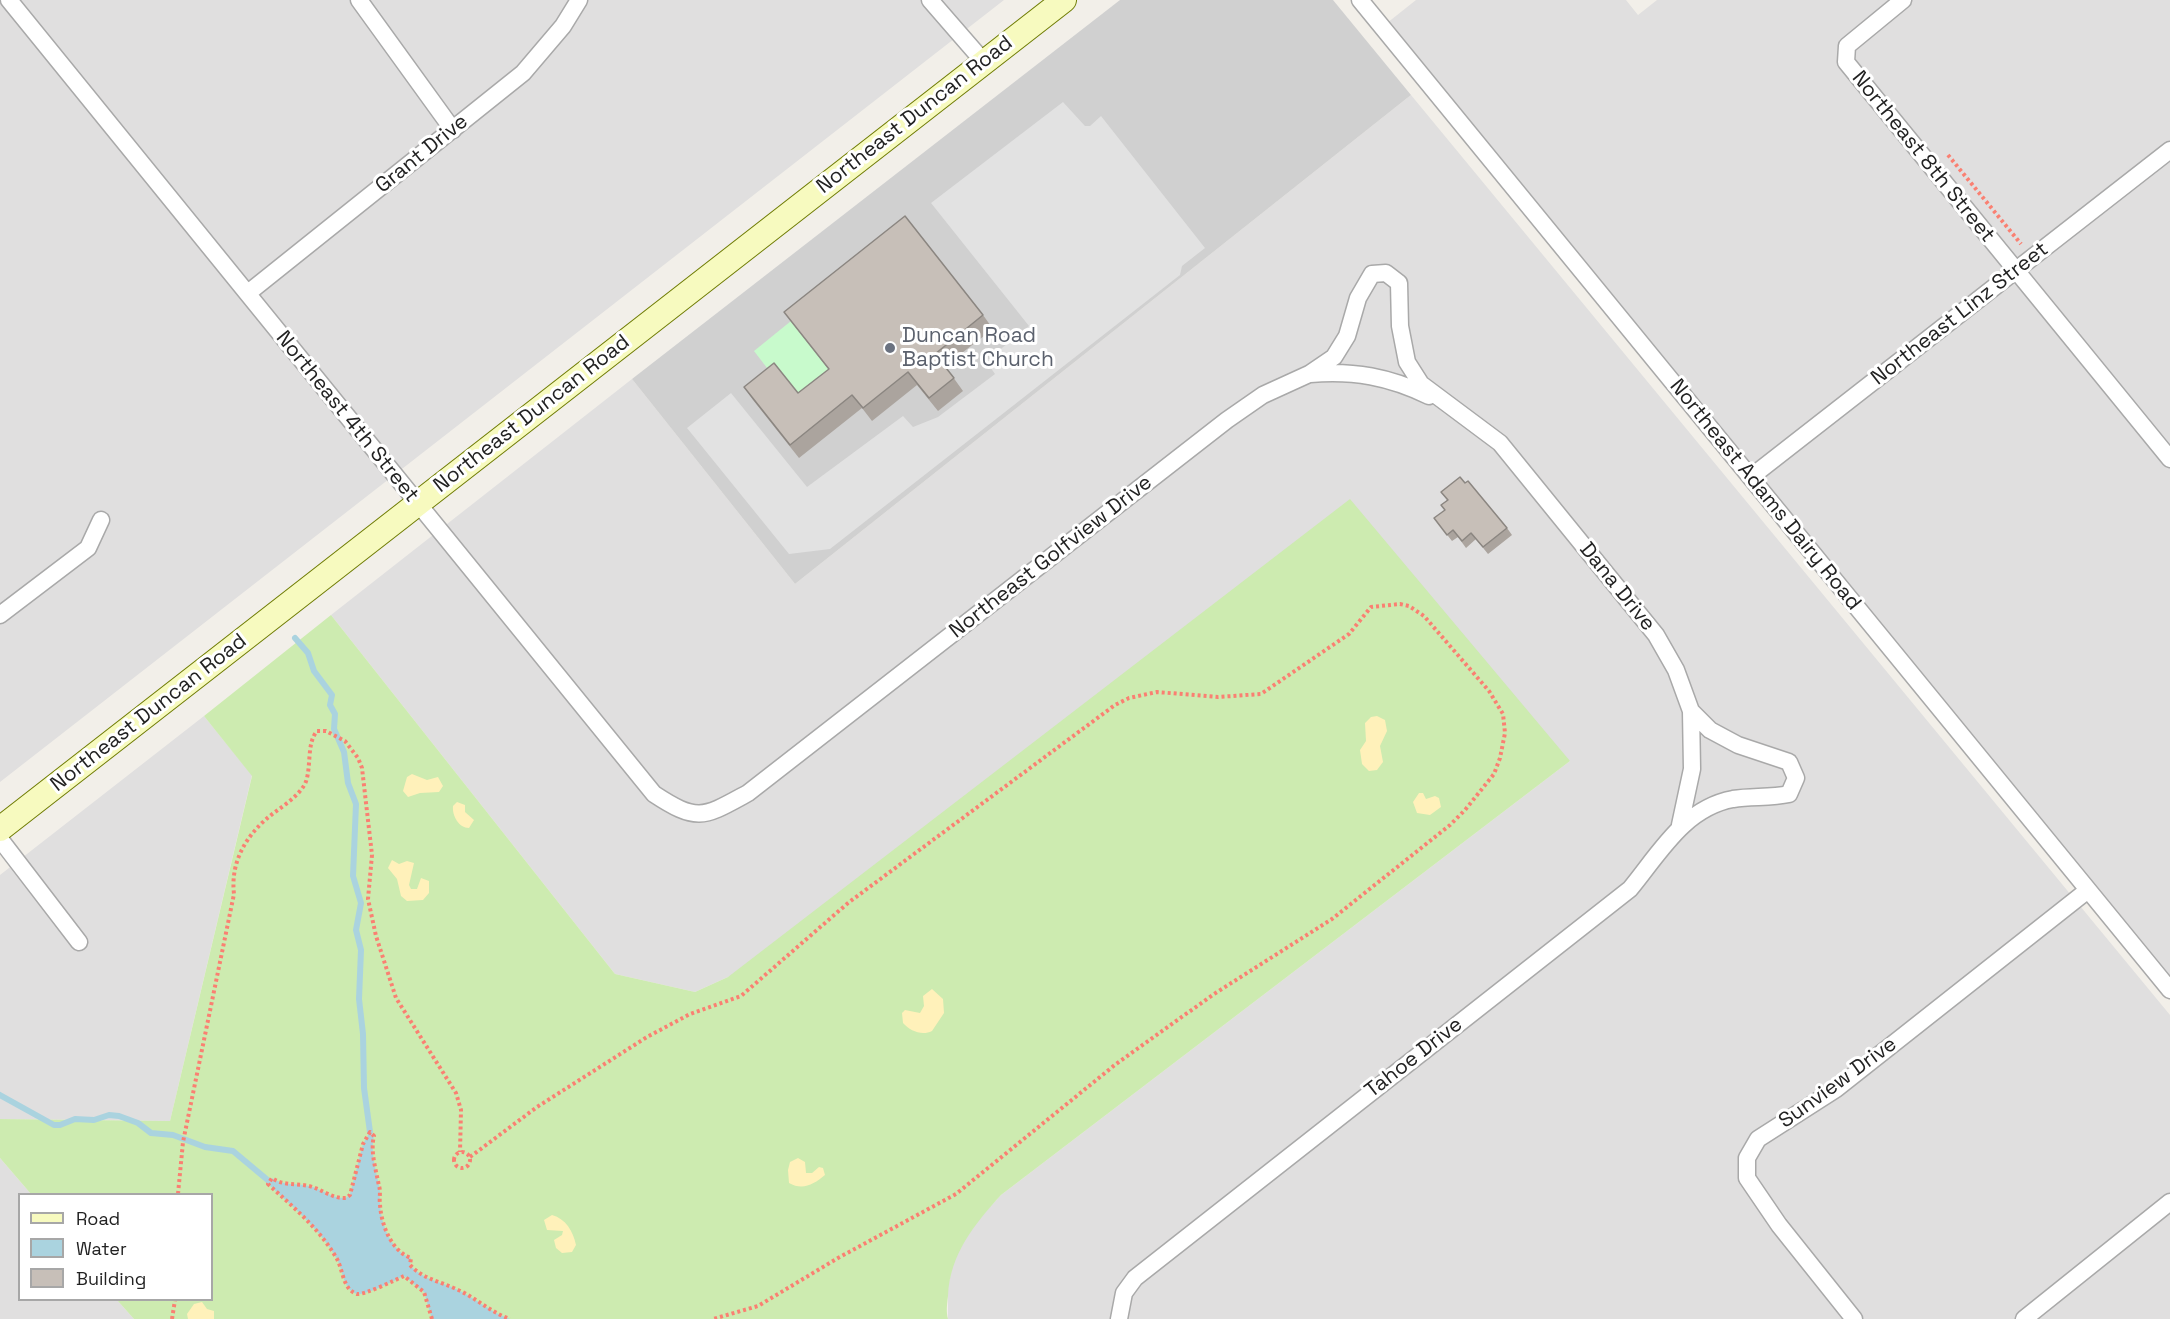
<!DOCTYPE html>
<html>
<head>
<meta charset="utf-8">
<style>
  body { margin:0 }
  #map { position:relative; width:2170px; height:1319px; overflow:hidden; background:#f2efe9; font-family:"Space Grotesk",sans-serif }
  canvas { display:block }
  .legend { position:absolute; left:18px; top:1193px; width:195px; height:108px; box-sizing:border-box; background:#fff; border:2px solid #a7a7a7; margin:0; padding:8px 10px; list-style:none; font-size:18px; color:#222 }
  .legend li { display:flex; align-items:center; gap:12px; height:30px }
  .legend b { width:30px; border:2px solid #a7a7a7 }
</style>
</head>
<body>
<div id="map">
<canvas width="2170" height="1319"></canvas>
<ul class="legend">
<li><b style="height:8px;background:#f7fabf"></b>Road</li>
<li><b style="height:16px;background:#aad3df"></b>Water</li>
<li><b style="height:16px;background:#c7bfb8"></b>Building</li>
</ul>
</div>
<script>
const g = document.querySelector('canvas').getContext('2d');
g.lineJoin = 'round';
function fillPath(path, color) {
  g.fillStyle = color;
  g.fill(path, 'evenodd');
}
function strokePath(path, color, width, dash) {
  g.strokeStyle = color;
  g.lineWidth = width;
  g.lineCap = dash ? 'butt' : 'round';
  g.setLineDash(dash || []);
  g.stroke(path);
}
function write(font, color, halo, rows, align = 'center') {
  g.font = font + ' "Space Grotesk",sans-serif';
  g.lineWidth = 6;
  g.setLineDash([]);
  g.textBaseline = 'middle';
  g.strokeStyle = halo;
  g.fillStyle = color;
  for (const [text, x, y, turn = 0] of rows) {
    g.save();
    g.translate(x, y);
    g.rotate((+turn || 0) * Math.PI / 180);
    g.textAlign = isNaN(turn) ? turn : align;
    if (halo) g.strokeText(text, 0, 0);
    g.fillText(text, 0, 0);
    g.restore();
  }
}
fillPath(new Path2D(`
  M0 0H1004L0 782Z
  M1416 0H1626L1638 15 1657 0H2170V990L1382 27Z
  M1411 95 2170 1015V1319H948V1286L955 1255 977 1221 1001 1195 1570 761 728 977 695 992 615 974 331 615 632 379 795 584Z
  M204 716 252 775 170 1121 0 1119V875Z
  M0 1158 31 1194H20V1300H117L134 1319H0Z`), '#e0dfdf');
fillPath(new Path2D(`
  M1120 0H1333L1411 95 795 584 632 379Z`), '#d0d0d0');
fillPath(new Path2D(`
  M1350 499 1570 761 1001 1195C974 1225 950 1254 948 1296 947 1304 946 1312 948 1319H134L117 1300H212V1194H31L0 1158V1119L170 1121 252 776 204 716 331 615 615 974 695 992 728 977Z`), '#cdebb0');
fillPath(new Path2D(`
  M1377 716 1385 720 1387 731 1380 746 1383 762 1377 770 1369 771 1362 764 1360 750 1366 741 1365 723 1371 717Z
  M412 774 427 780 438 777 443 786 439 792 420 793 408 797 403 791 407 777Z
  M1419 793H1423L1426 799 1435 796 1439 798 1441 807 1430 815 1417 813 1413 802Z
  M457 802 465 805V812L474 820 469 828C459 828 452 816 453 806Z
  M392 860 399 864 407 861 414 863 409 885 411 889H417L421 878 429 881V893L423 900 407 901 401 896 397 879 388 868Z
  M932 989 943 999 944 1013 932 1031C922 1036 910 1031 903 1023L902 1013 905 1010 920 1013 924 1006 923 996Z
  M798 1158 805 1162 806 1173H812L819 1167 823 1168 825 1175C814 1184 803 1191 789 1183L788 1170 790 1162Z
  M552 1215C566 1219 573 1231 576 1245L572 1252 562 1253 556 1248 554 1240 562 1235 563 1231 547 1230 544 1220Z
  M202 1302 207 1309 214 1311V1319H188L187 1314 194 1304Z`), '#fff1ba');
fillPath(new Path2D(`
  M791 321 839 382 808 407 777 381 754 351Z`), '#c8facc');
fillPath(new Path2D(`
  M1063 102 1085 126H1090L1101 116 1205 248 1182 266 1180 275 830 549 789 554 687 428 731 393 807 487 903 416 913 427 938 417 995 374 986 361 1029 326 931 203Z`), '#e2e2e2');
fillPath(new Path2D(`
  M370 1132 374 1136C370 1151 376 1170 379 1186 381 1192 379 1198 380 1204 381 1224 391 1251 411 1258L410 1265C423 1280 439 1281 456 1289 475 1298 490 1312 510 1319H432L424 1292 404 1276C395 1280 365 1296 357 1294 343 1290 343 1270 337 1259 320 1229 293 1207 268 1184L272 1178C283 1186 296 1183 309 1186 322 1189 332 1199 346 1198L350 1194 363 1144Z`), '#aad3df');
strokePath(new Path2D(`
  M295 638 308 653 314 671 332 695 330 705 335 714 334 729 344 752 348 783 356 804 353 876 361 903 356 930 361 950 359 999 363 1034 364 1088 370 1132
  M0 1095 54 1125H60L75 1119 94 1120 109 1115 119 1116 138 1123 151 1133 173 1135 205 1147 233 1151 270 1182`), '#aad3df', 6);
const street = new Path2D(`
  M9 0 654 794C698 823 704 817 748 793L1227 420 1263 395 1309 374 1334 357 1347 336 1358 298 1372 274 1386 273 1399 283 1400 326 1407 362 1421 384 1500 443 1656 635 1676 670 1691 711 1710 730 1738 745 1789 762 1796 778 1789 794C1770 798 1752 796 1733 799 1684 808 1659 854 1630 889L1135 1278 1124 1293 1119 1319
  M359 0 453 130
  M930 0 983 61
  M1360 0 2170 990
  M1847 46 1846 62 2170 459
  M1847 46 1903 0
  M248 293 523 73 563 26 579 0
  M1310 374C1353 370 1390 377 1429 396
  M1751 477 2170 150
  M0 615 88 548 101 520
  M1680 825 1692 769 1691 711
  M0 839 79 942
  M1854 1319 1779 1225 1747 1178V1158L1758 1139 1836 1089 2088 890
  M2024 1319 2170 1202`);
const secondary = new Path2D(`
  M0 829 1064 0`);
strokePath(street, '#a9a9a9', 19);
strokePath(secondary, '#707d05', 26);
strokePath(new Path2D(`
  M1948 155 2021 244
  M454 1160a8 8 0 1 1 16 0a8 8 0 1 1-16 0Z
  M470 1157 537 1107 647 1037 690 1014 741 996 848 903 1115 705 1129 698 1157 692 1218 697 1261 694 1349 634 1371 607 1400 604 1409 606 1424 616 1489 691 1503 714 1505 733 1500 758 1494 774 1465 810 1450 825 1332 919 1214 994 1116 1064 956 1194 838 1258 758 1306 713 1319
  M178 1194 183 1142 234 894C230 860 248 832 275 812 286 804 298 796 305 784 312 768 306 744 317 731H326L345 741 358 758 362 768 372 855 368 899 376 936 396 998 456 1093 461 1110 460 1152
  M172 1319 175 1300
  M432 1319 424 1292 404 1276C395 1280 365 1295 357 1294 343 1290 343 1270 337 1259 320 1229 293 1207 268 1184L272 1178C283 1186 296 1183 309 1186 322 1189 332 1199 346 1198L350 1195 363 1144 370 1132 374 1136C370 1151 376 1170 379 1186 381 1192 379 1198 380 1204 381 1224 391 1251 411 1258L410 1265C423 1279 439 1281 456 1289 475 1297 490 1312 510 1319`), '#fa8072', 4, [3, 3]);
strokePath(street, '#fff', 16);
strokePath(secondary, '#f7fabf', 24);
fillPath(new Path2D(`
  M784 312 983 315 993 329 945 366 963 391 938 411 917 385 872 421 862 408 799 458 753 400 744 387 798 393 829 370Z
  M1441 492 1507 528 1512 535 1488 554 1476 539 1466 548 1458 537 1452 541 1434 518 1445 510 1441 505 1447 500Z`), '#aba49e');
const building = new Path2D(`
  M905 216 983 315 935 354 954 378 929 398 908 372 863 408 852 395 790 445 744 387 774 363 798 393 829 369 784 312Z
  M1460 477 1465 483 1468 481 1507 528 1483 547 1471 533 1462 541 1453 530 1447 535 1434 518 1445 510 1441 505 1448 500 1441 492Z`);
fillPath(building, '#c7bfb8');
strokePath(building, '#8b8681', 1.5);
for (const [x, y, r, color] of [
  [890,348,6,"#6b7280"]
]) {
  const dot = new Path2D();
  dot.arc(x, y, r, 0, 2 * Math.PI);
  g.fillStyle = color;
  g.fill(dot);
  strokePath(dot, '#fff', 2);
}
write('21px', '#222', '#fff', [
  ["Northeast Duncan Road",915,115,-38],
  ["Grant Drive",422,154,-39],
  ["Northeast 8th Street",1923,157,51],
  ["Northeast Linz Street",1960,314,-38],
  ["Northeast Duncan Road",532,414,-38],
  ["Northeast 4th Street",347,417,51],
  ["Northeast Adams Dairy Road",1765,495,51],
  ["Northeast Golfview Drive",1051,557,-38],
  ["Dana Drive",1617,587,51],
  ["Northeast Duncan Road",149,713,-38],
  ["Tahoe Drive",1414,1058,-38],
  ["Sunview Drive",1838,1083,-36]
]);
write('21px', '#5b616d', '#fff', [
  ["Duncan Road",902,336],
  ["Baptist Church",902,360]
], 'left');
</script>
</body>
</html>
